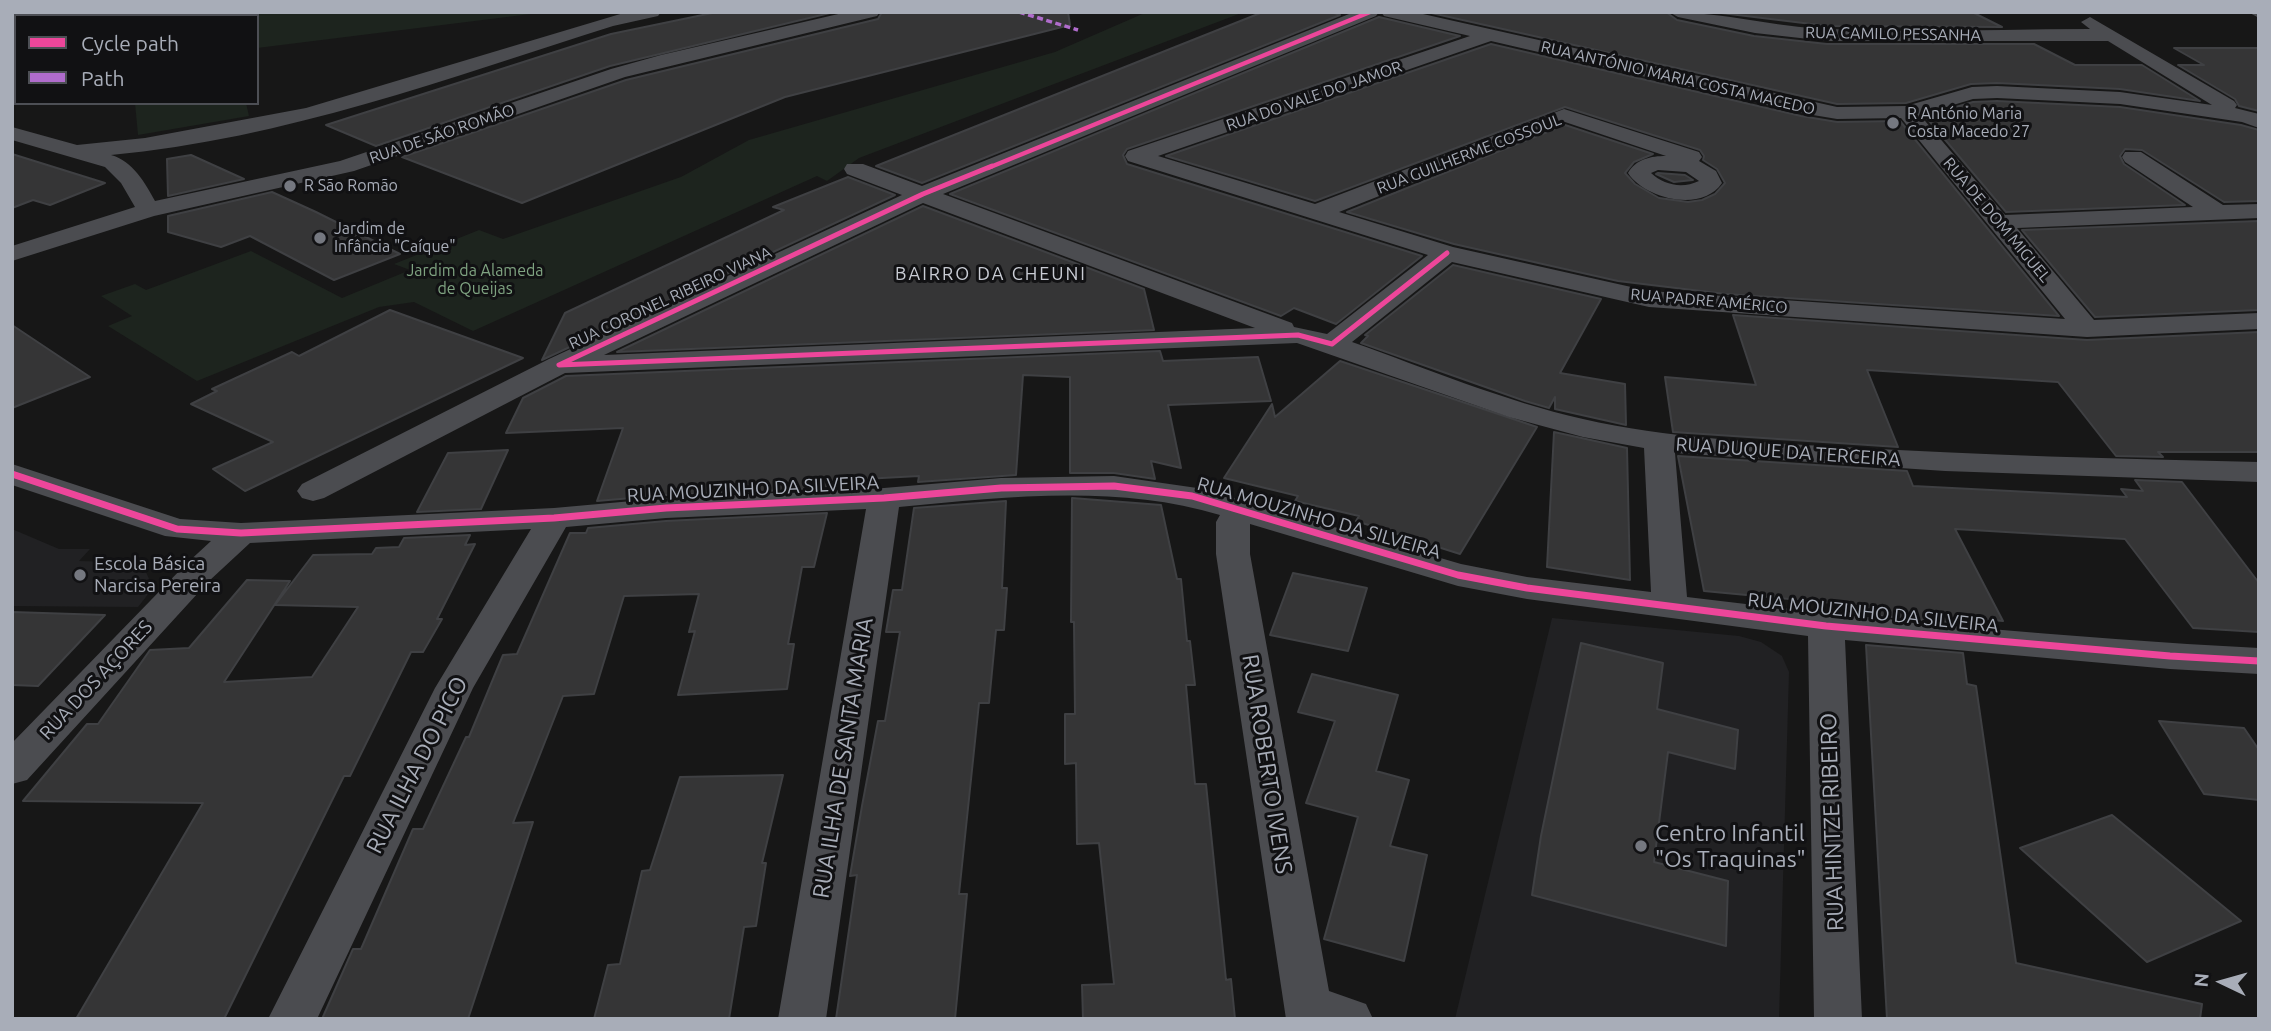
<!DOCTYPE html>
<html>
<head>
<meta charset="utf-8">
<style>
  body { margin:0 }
  #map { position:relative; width:2271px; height:1031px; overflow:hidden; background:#171717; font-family:Ubuntu,sans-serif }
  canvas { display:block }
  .frame { position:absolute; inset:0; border:14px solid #a8adb8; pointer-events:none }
  .legend { position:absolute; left:14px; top:14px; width:245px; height:91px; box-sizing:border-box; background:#111113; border:2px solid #4d4f55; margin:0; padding:9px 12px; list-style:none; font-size:21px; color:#a8adb8 }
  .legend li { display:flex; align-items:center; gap:14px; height:35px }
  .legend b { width:35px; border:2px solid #4d4f55 }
  .north { position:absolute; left:2187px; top:947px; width:70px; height:70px; -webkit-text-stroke:5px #111113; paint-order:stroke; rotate:275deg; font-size:19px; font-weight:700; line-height:28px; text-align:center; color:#a8adb8 }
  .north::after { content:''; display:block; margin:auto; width:24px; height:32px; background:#a8adb8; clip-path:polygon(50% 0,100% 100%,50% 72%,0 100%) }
</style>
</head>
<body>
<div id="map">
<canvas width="2271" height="1031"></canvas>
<div class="frame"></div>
<ul class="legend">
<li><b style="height:9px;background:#ed469a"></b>Cycle path</li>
<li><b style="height:9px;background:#b06ccc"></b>Path</li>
</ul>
<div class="north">N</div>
</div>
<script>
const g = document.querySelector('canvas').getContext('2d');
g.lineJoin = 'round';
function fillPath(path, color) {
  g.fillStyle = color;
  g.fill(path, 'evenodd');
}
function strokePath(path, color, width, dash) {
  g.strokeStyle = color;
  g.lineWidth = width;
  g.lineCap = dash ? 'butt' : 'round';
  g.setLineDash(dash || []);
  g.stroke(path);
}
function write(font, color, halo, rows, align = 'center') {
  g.font = font + ' Ubuntu,sans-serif';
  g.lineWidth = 6;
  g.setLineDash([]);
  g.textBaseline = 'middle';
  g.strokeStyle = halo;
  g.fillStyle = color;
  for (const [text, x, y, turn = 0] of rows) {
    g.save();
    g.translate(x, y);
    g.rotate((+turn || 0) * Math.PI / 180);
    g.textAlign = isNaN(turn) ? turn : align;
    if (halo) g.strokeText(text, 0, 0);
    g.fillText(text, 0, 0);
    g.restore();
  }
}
fillPath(new Path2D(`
  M12 529 59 549H90L79 561 142 563 153 588 138 607 12 606Z
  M1552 618 1739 636 1761 642 1782 656 1789 672 1779 1019H1455Z`), '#212123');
fillPath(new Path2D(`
  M12 12H547L257 48V16H16V91L12 92Z
  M1147 12H1244L859 158 827 181 817 176 473 331 414 302 379 307 197 381 108 326 132 316 101 296 135 284 146 290 251 251 342 298 410 270 394 264 479 230 503 239 681 177 749 140 1055 52Z
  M135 103H246L249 116 138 135Z`), '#1d241e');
const building = new Path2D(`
  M717 12H834L610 66 376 146 326 125 611 34Z
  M882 12H1068L1070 25 785 97 522 203 402 157 626 80 878 19Z
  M1263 12H1331L1340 15 922 183 876 166Z
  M1427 12H1666L1677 20 1754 36 1827 44H2034L2075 65H2142L2200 101 2120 89 1997 83 1971 84 1906 103 1837 104Z
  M1713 12H1972L2002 27 1828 26Z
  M1379 17 1460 36 1127 149 1123 155 1127 164 1422 256 1336 324 1294 308 1281 316 950 194Z
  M1491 44 1801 116 1837 122 1900 121 2059 316 1726 294 1618 281 1454 244 1347 212 1565 125 1653 154 1634 162 1625 173 1635 184 1659 198 1688 202 1702 200 1715 194 1725 183 1717 169 1703 160 1704 156 1700 150 1565 107 1315 201 1166 156Z
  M2174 48H2259V111L2239 106 2235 99 2178 65H2204Z
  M1997 101 2120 107 2241 125 2259 130V201L2224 202 2142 150 2125 149 2120 156 2124 164 2185 205 2006 212 1925 116 1973 102Z
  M12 154 105 183 50 205 33 200 12 208Z
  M191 155 244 179 168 196 167 159Z
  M1658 173 1685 175 1693 180 1674 182 1656 174Z
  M848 177 895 195 542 360 565 313 784 210 773 207Z
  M272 192 316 212 400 254 334 280 250 236 221 247 168 232V216Z
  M923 206 1144 289 1154 330 617 352Z
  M2259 221V310L2095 317 2022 230Z
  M1453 265 1601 299 1560 373 1625 384 1626 425 1555 409V397L1549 408 1525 401 1361 343 1368 336 1365 335Z
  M390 310 523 358 245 491 213 469 273 442 191 404 217 391 212 389 292 352 299 356Z
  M1733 315 2087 340 2259 332V452H2158L2163 457 2116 456 2058 382 1867 370 1898 447 1673 432 1665 377 1756 385Z
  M12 325 90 377 12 408Z
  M1160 351 1163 361 1258 357 1271 401 1168 405 1181 468 1151 461 1155 479 1114 473H1070V377L1023 375 1016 475 918 482 919 476 845 480 844 485 833 488 666 495 597 501 623 428 506 433 523 398 566 376Z
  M1340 361 1537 427 1460 554 1356 521 1359 516 1295 501 1298 496 1224 478 1272 404 1275 417Z
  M1554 432 1627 448 1630 580 1547 567Z
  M508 450 481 509 417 512 448 453Z
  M1678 456 1907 471 1913 486 2127 497 2121 489 2143 491 2135 480 2182 482 2259 583V632L2193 628 2125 539 1955 529 2003 621 1959 617V623L1901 618 1864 614V606L1704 591Z
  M1072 498 1161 505 1177 579H1181L1187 641H1190L1195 685H1186L1195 784H1206L1226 980 1231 979 1235 1019H1083L1082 985 1114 984 1099 843 1077 844 1076 763 1065 764V714H1075L1074 622H1071Z
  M1006 501 1002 588H1007L1004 630H996L989 703H979L959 894H967L955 1019H836L857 875 850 876 862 806 878 721H885L900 632H886L893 590H902L914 508Z
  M827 513 814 567H802L788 644H794L787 689 678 695 695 631 689 632 699 594 624 596 594 694 563 696 513 823 533 822 468 1019H322L353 949H361L413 829H423L466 737H469L503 655 517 654 570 533H586L588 528 666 521Z
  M470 535 465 545 475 544 437 619H442L423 652H411L350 776H344L224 1019H76L203 803 23 801 87 724H98L150 650 189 648 247 580 290 581 224 682 312 677 358 607 275 605 313 555 372 554 376 548 399 547 404 538Z
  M1293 573 1367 588 1348 651 1270 635Z
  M12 612 105 615 38 686 12 685Z
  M1581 643 1663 663 1657 709 1738 730 1735 769 1668 752 1654 862 1728 881 1726 946 1532 895 1541 836Z
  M1866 645 1963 653 1967 684 1976 686 2016 963 2202 1004 2200 1019H1887Z
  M1312 674 1398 695 1376 771 1409 780 1390 846 1427 855 1404 961 1324 939 1358 817 1306 803 1335 721 1298 712Z
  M2159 721 2244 728 2259 750V800L2204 794Z
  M783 775 762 863H766L756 926 744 927 729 1019H594L608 965 620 964 642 871 650 870 680 777Z
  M2112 815 2241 921 2147 962 2020 848Z`);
fillPath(building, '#353536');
strokePath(building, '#3f4043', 2);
fillPath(new Path2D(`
  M627 12H661L658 16 613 26C449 78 284 139 111 155 133 161 145 183 155 201L340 161 611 69 661 55 847 12H880L877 16 625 77 354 171 154 216 12 261V246L135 207 121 183 105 167 12 140V127L77 145 145 138 306 108Z
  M1354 12H1379L1376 16 943 194 1292 323 1294 327 1327 334 1428 255 1128 161 1125 156 1128 151 1470 36 1384 16 1381 12H1414L1837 107 1906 106 1972 87 1997 86 2120 92 2212 105 2108 41H1827L1755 33 1678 17 1669 12C1723 12 1774 27 1828 29 1915 33 2003 29 2090 29L2081 22 2090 17 2234 101 2237 105 2235 108 2259 114V128L2242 122 2120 104 1997 98 1973 99 1920 115 2005 215 2193 207 2125 162 2122 157 2125 152H2141L2223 205 2259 204V218L2017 228 2094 320 2259 313V329L2087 337 1649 307 1452 262 1352 342C1428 369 1504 401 1583 419 1667 438 1755 442 1841 447 1980 455 2119 459 2259 462V482L1945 471 1675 453 1687 597C1877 620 2068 638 2259 648V674L2170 669 1845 640 1862 1019H1814L1808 636 1527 599 1458 586 1250 524V554L1329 991 1366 1004 1373 1019H1286L1216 554V522L1220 515C1116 484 1005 497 899 507L826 1019H778L866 509 666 518 566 527 473 688 317 1019H268L435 688 531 529 250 543 209 581 27 780 12 784V743L185 565 211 541 165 536 12 485V464L180 519 241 523 554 508 666 498 884 488 1001 478 1114 476 1204 489 1461 564 1527 577 1651 592 1644 448 1583 437 1509 417 1297 343 565 373 324 498 313 501 302 498 297 491 302 484 549 359 902 195 847 174 844 169 847 164H863L922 186ZM1491 41 1801 113 1837 119 1901 118 2065 319 1649 291 1453 247 1339 212 1565 122 1666 156C1651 156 1636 159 1628 173 1645 199 1702 213 1722 183L1716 171 1699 161 1702 157 1699 152 1564 109 1315 204 1158 156ZM1658 170 1686 172 1699 181C1682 189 1664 185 1651 173ZM923 203 1255 328 604 355Z
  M2248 12H2259V18Z`), '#4b4c50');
strokePath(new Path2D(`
  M1019 12 1078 30
  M20 16 33 12`), '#b06ccc', 3.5, [6, 3.5]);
strokePath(new Path2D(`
  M988 168 1370 12`), '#ed469a', 4.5);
strokePath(new Path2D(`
  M992 166 923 194 559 365 1298 335 1332 344 1447 253`), '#ed469a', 5);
strokePath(new Path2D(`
  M12 474 177 529 241 533 554 518 666 508 884 498 1001 488 1114 486 1192 496 1458 575 1527 588 1826 626 2170 656 2259 661`), '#ed469a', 7);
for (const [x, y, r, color] of [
  [1893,123,7,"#757880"],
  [290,186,7,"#757880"],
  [320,238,7,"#757880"],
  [80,575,7,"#757880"],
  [1641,846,7,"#757880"]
]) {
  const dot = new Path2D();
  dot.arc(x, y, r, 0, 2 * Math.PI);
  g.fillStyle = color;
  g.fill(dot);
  strokePath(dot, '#111113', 2.5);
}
write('16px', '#a8adb8', '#111113', [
  ["RUA CAMILO PESSANHA",1893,34,1],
  ["RUA ANTÓNIO MARIA COSTA MACEDO",1678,78,13],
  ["RUA DO VALE DO JAMOR",1314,96,-19],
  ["RUA DE SÃO ROMÃO",442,134,-19],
  ["RUA GUILHERME COSSOUL",1469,154,-21],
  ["RUA DE DOM MIGUEL",1997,220,50],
  ["RUA CORONEL RIBEIRO VIANA",670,298,-25],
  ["RUA PADRE AMÉRICO",1709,301,5]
]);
write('16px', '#a8adb8', '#111113', [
  ["R António Maria",1907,114],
  ["Costa Macedo 27",1907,132],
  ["R São Romão",304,186],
  ["Jardim de",334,229],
  ["Infância \"Caíque\"",334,247]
], 'left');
write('16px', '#7fa381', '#111113', [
  ["Jardim da Alameda",475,271],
  ["de Queijas",475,289]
]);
g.letterSpacing = '2px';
write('18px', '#c9ccd4', '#111113', [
  ["BAIRRO DA CHEUNI",991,274]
]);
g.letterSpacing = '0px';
write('19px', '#a8adb8', '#111113', [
  ["RUA DUQUE DA TERCEIRA",1788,452,4],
  ["RUA MOUZINHO DA SILVEIRA",753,489,-3],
  ["RUA MOUZINHO DA SILVEIRA",1319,518,16],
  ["RUA MOUZINHO DA SILVEIRA",1873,613,6],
  ["RUA DOS AÇORES",96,680,-47]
]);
write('19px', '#a8adb8', '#111113', [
  ["Escola Básica",94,564],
  ["Narcisa Pereira",94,586]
], 'left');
write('23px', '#a8adb8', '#111113', [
  ["RUA ILHA DE SANTA MARIA",843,758,-81],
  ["RUA ROBERTO IVENS",1267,764,81],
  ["RUA ILHA DO PICO",417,765,-63],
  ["RUA HINTZE RIBEIRO",1832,822,-92]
]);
write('23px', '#a8adb8', '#111113', [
  ["Centro Infantil",1655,833],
  ["\"Os Traquinas\"",1655,859]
], 'left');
</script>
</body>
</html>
